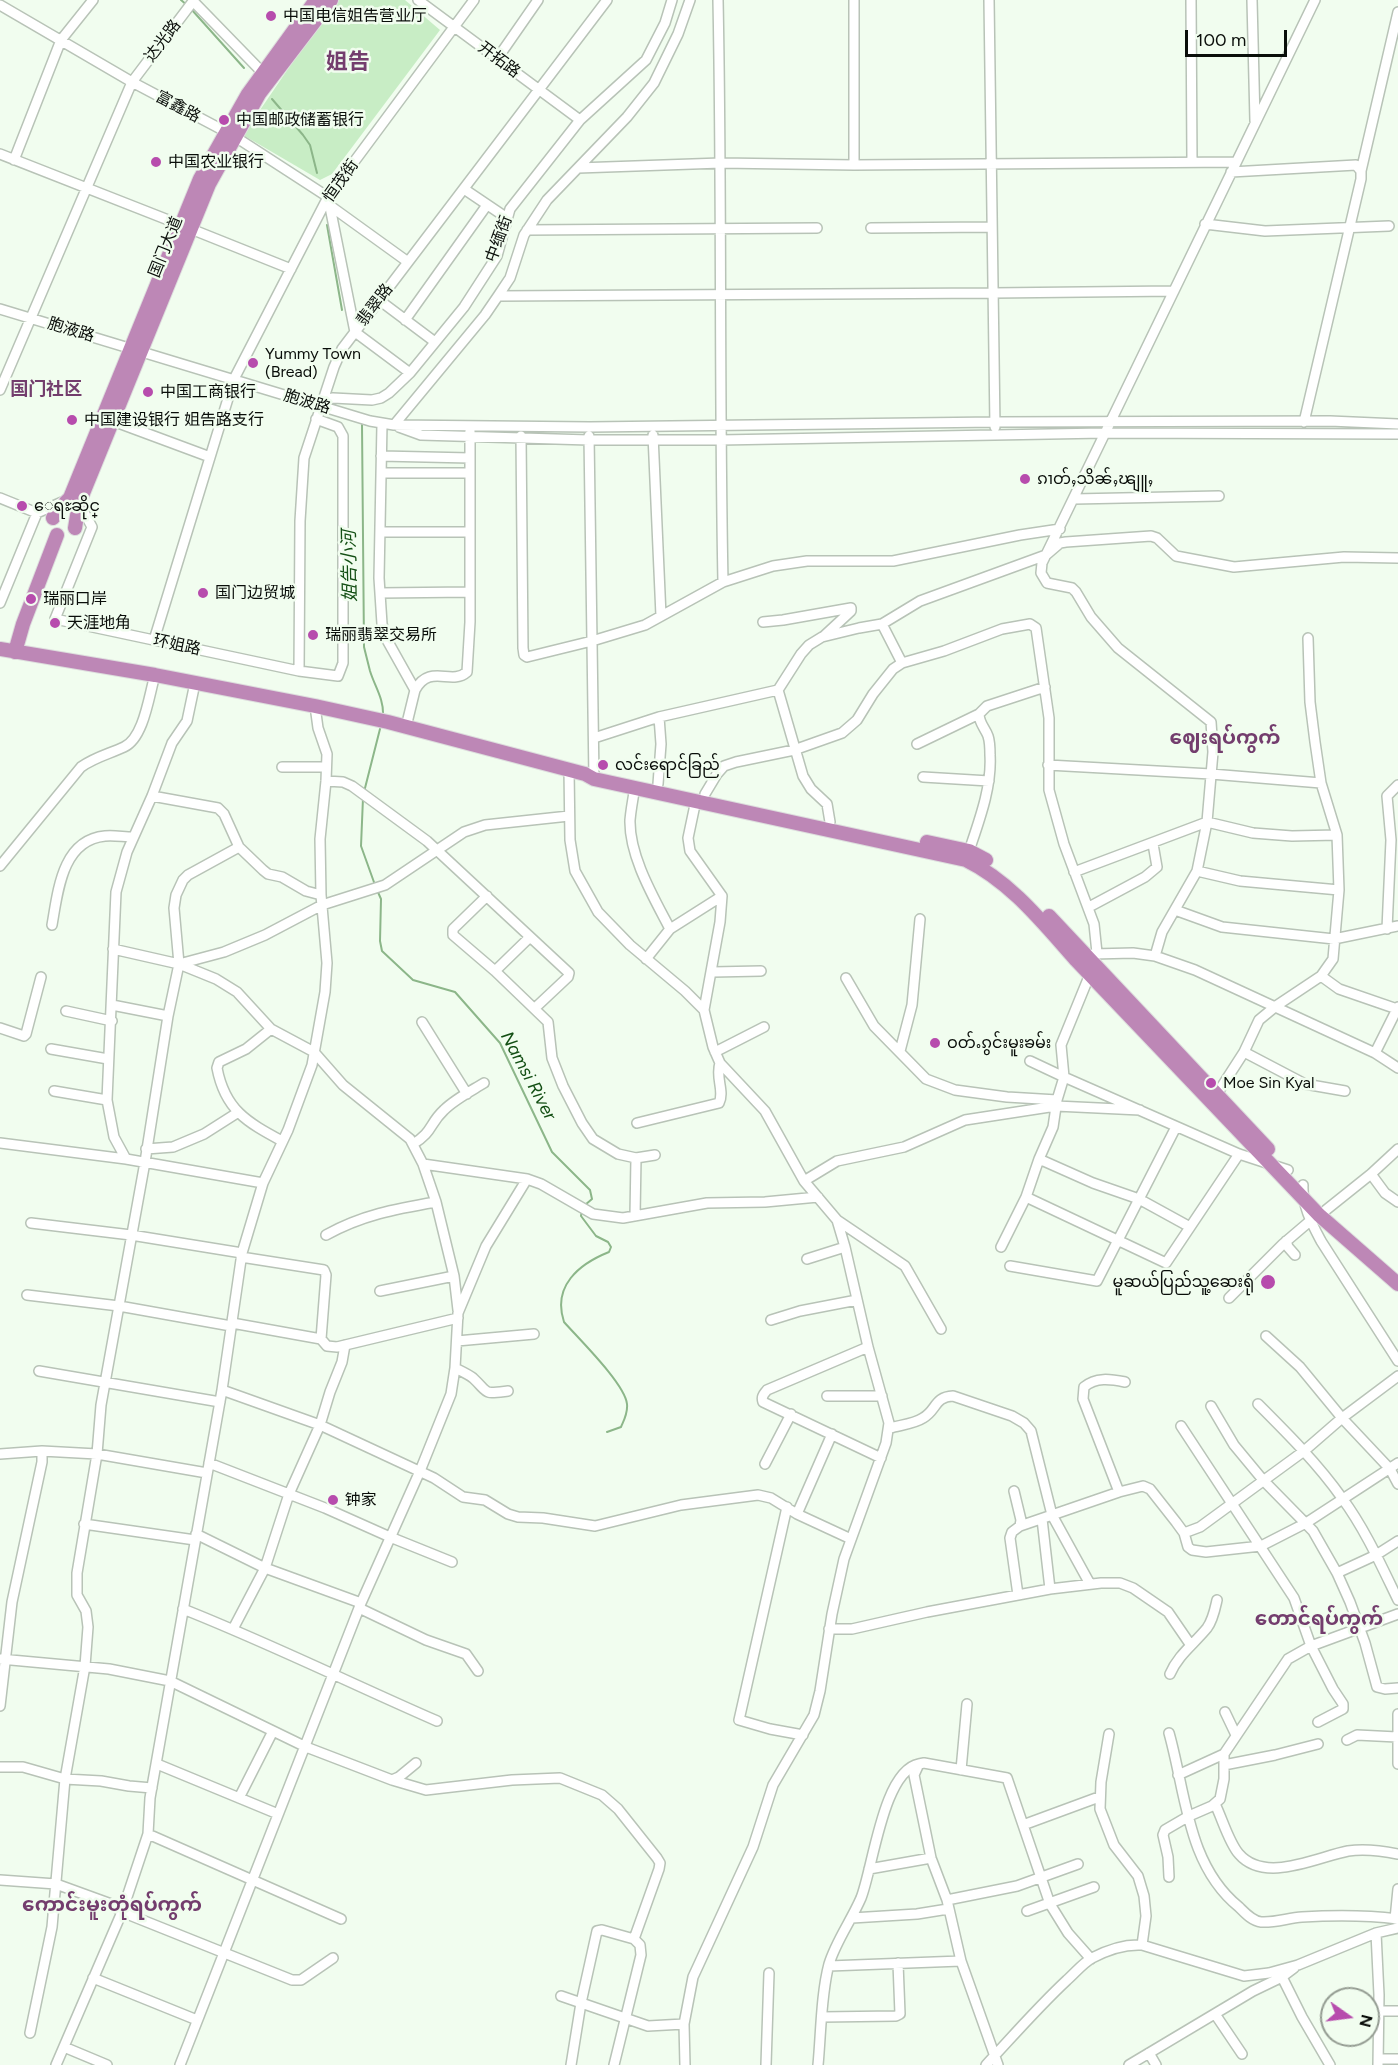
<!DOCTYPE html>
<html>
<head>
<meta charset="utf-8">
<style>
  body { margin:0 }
  #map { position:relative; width:1398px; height:2065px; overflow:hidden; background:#f1fdef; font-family:Figtree,sans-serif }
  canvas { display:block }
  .north { position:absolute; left:1320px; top:1987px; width:60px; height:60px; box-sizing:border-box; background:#f1fdef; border:2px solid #959d93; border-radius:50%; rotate:104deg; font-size:16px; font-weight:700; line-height:24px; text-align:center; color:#0a0e0a }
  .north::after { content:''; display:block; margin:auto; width:21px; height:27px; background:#b74cad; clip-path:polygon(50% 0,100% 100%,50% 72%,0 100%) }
  .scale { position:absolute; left:1185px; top:30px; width:102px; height:27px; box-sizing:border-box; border:3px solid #0a0e0a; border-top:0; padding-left:8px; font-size:18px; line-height:21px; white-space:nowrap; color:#0a0e0a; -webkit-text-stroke:4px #f1fdef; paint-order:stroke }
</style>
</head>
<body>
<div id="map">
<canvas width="1398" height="2065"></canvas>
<div class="north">N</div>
<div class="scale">100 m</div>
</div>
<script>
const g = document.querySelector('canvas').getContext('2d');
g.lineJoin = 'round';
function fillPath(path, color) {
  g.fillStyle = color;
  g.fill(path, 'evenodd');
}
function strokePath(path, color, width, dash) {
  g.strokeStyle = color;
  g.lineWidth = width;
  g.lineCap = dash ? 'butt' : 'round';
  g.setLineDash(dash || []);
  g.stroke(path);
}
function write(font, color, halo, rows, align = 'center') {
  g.font = font + ' Figtree,"Noto Sans SC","Noto Sans Myanmar",sans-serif';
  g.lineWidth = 5;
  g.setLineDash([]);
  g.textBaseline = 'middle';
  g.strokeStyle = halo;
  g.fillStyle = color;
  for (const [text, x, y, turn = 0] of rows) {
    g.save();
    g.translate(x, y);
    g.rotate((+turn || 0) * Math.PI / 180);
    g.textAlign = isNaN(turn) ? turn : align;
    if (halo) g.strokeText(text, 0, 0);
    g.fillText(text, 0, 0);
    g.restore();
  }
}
fillPath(new Path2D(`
  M335 0H405L440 30 332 174 320 180 243 135Z`), '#c8edc5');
strokePath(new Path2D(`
  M181 0 188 6
  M192 10 244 68
  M272 99 303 135 310 145 317 173
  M327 225 342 310
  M362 425 364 647C366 655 368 663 370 671 375 687 384 699 383 716
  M364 792 381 725
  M363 798 361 846 375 885
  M377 890 381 899 380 941 382 951 413 980 455 992 500 1043 552 1152 590 1190 592 1199 585 1205
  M582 1210 581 1216 596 1236 608 1242 611 1247 609 1252C579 1264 552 1286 564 1322 579 1339 625 1384 627 1404 628 1413 624 1420 621 1427L607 1432`), '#8cb689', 2);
const minor = new Path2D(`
  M418 0 580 120
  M718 0C722 194 719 388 723 582
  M854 0V165
  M989 0 995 427
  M1191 0 1192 161
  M1252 0 1255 121
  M193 1 262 72
  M0 5 132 82 234 136 328 197 355 332 410 373
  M497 59 538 0
  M0 154 181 225
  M14 160 61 40 93 0
  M578 168 721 163 854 165 1236 162
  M1361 171 1398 12
  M1231 172 1356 165 1361 171V179L1304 422
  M464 189 507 218
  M329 205 408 262
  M1205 224 1265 231 1389 226
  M871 228 991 227
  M191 229 291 269
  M527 230 817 228
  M498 296 993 293 1174 291
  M379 300 435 342
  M0 309 370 421 394 425 590 427 996 422 1330 421 1398 424
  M405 320 487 205
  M0 390 132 82 194 0
  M321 406 328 399 333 398 372 400 381 398 389 393 410 373 464 307 497 256 510 209 580 120 646 60 665 23 672 0
  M113 421 210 457
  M382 424 379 578 382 624 387 640 415 690 406 727
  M394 425 485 315 498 296 510 278 524 235 547 200 627 117 654 83 678 34 690 0
  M399 427 421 435 589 440H720L1104 433 1398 434
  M653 435 661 616
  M521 436 523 648 524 655 527 657 592 641 645 625 723 582 773 566 807 561H893L1020 535 1060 529
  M589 436 594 779
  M381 456 470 458
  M381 473H470
  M0 498 37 513 62 502
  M1074 499 1219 496
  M79 503 92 527 55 619 299 671 338 676 343 663V436L338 427 316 419
  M380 532H470
  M380 593 470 592
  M0 603 37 513
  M763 622 783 620 851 608V611L824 636
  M882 624 902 663
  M154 640 234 379 328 197 474 0
  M299 671 300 521 304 458 334 367 342 349 607 0
  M415 690C430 663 451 686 467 672L470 622V431
  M778 690 803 776 811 789 827 804 830 822
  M594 738 659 717 778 690 801 654 809 645 822 637 859 628 882 624 920 601 1046 555 1060 543 1066 542 1151 536 1157 538 1176 556 1234 567 1344 557 1398 558
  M917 744 979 714
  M1048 765 1211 774 1321 783
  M282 767H326
  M569 770 570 840 575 871 598 912 630 945 685 991 704 1010 713 1047 720 1063 765 1111 804 1181 837 1220 845 1247 868 1347 889 1423 886 1443 844 1559 832 1614 820 1691 814 1715 773 1785 753 1847 693 1977 684 2024 685 2065
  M923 777 989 781
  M326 781 343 782 352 786 427 841 569 973 568 977 535 1008
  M658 784 661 744 659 717
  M635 787C633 798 631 809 630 820 629 856 654 898 670 929
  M705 794 717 774 724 766 736 762 794 750 842 733 857 720 873 694 893 669 902 663 944 651 1002 629 1030 624 1036 628 1049 718V790L1064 844 1094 924 1097 953
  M152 796 218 808 224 814 239 847 263 870 268 874 282 877 306 891 321 895
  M696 800 688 838 690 851 722 896 720 922 704 1010
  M969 851C979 821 992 787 990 755 990 749 990 742 988 736 985 728 979 723 979 714L987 706 1045 687
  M0 866 81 767C95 757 109 754 124 747 144 738 149 695 155 675
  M1197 871 1240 881 1339 890
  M1074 872 1207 822 1253 833 1292 836 1337 835
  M487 896 453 929V935L495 971 548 1022 552 1058 563 1086 582 1123 593 1139 618 1154 636 1158 655 1155
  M1089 907 1145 877 1157 867 1153 844
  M1175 910 1222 927 1334 939 1398 926
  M52 925C58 891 62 840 105 836 114 835 124 837 133 837
  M1387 929 1391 840 1387 796 1398 785
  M113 949 179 964 216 979 237 992 271 1029 314 1052 343 1085 410 1139 423 1164 436 1202 454 1276 458 1310
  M1093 954 1133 953 1155 956 1195 970 1375 1053 1398 1068
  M1155 956 1162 932 1197 871 1207 822 1213 752 1211 722 1118 648 1091 617 1076 592 1072 588 1047 583 1041 573 1042 563 1315 0
  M646 959 670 929 722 896
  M179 964 224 952 265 935 322 905 385 885 464 832 485 825 569 816
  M495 971 530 937
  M713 972 761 971
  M1321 976 1339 989 1397 1009
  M846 978 874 1026 926 1079 955 1090 1007 1097 1057 1100
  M112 1005 168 1016
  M66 1011 112 1021
  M422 1022 467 1094
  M0 1028 24 1036 26 1034 41 977
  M271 1029 246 1049 219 1062 217 1068C225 1110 247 1122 282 1141
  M51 1049 108 1059
  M900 1051 912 1005 920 919
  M715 1052 764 1027
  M1244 1052 1305 1084 1345 1091
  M1375 1053 1398 1007
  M1030 1061 1064 1077 1239 1154 1288 1170
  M54 1091 107 1100
  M1215 1097 1244 1052 1259 1020 1276 1006 1321 976 1333 959 1339 890 1337 835 1321 783 1315 742 1310 702 1308 638
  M637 1123 719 1103C725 1091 715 1078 720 1063
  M0 1143 126 1159 263 1183
  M413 1144C433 1132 429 1124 444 1110 455 1099 471 1091 484 1083
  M146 1149 173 1147 204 1134 237 1113
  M126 1159 114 1137 107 1100 116 892 127 852 152 796 172 743 187 721 195 683
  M1039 1159 1093 1183 1139 1199 1190 1227
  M423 1164 527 1179 541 1184 593 1214 623 1218 707 1203 765 1202 818 1197
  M1371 1174 1385 1193 1398 1202
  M804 1181 837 1161 904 1147 965 1120 1056 1106 1140 1110
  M1303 1185C1302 1206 1312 1224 1321 1241L1398 1361
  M1026 1197 1166 1263 1239 1154
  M1326 1210 1371 1174 1398 1149
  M635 1216 636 1158
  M837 1220 905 1266 941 1329
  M31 1223 131 1235 242 1253
  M326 1235C362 1215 395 1209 436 1202
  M1286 1241 1288 1247 1295 1255
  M1001 1247 1026 1197 1039 1159 1053 1127 1057 1100 1064 1077 1061 1045 1090 974
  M241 1257 324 1270 326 1275 321 1339
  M807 1259 845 1247
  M1010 1266 1097 1281 1176 1127
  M380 1291 454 1276
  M27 1295 119 1306 231 1326
  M1229 1298 1283 1244 1310 1221
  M771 1320 800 1311 857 1300
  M232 1323 321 1339 327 1346 337 1347 458 1318
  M1266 1336 1300 1367 1342 1418 1390 1469 1398 1484
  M457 1341 534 1334
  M868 1347 767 1390C764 1394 761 1396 763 1402L881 1458
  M455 1368C461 1371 468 1374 473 1378 490 1394 482 1394 508 1391
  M39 1371 220 1402
  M222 1390 320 1425 434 1478 463 1497 485 1500 508 1514 518 1517 543 1518 595 1526 681 1505 758 1495 771 1498 797 1514 851 1539
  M827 1396H882
  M1258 1404C1288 1434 1318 1464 1342 1498 1365 1529 1381 1565 1398 1600
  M1211 1406 1234 1445 1263 1480 1313 1531 1337 1573 1350 1602 1365 1643 1377 1687 1385 1689 1398 1688
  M1181 1426 1294 1598 1311 1646 1333 1689 1343 1704V1709L1318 1722
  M890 1428C900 1425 914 1424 923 1418 937 1410 934 1397 953 1396L1012 1416 1024 1423 1031 1431 1052 1515 1090 1584
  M0 1454 42 1451 97 1454 207 1473
  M209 1463 325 1508 390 1537 452 1562
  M765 1464 791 1414
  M1014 1491 1021 1520 1020 1526 1012 1532 1010 1538 1018 1595
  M1119 1492 1083 1399 1084 1387C1096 1377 1110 1379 1125 1382
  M787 1507 739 1720 770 1729 803 1735
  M797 1514 832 1434
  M1042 1519 1050 1589
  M84 1524 195 1540
  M1020 1526 1119 1492 1143 1486 1150 1489 1176 1522 1184 1533 1188 1547 1192 1550 1206 1552 1261 1546 1306 1523 1398 1463
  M1184 1533 1200 1527 1304 1451 1342 1418 1398 1376
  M196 1534 265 1568 361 1603
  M1337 1573 1376 1555 1398 1541
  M359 1608 426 1640 466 1654 478 1671
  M183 1609C269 1643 352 1684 437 1721
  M233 1629 265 1568 289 1494 320 1425 330 1392 342 1362 345 1345
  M829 1629H852L927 1612 1050 1589 1101 1583H1120L1133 1588 1168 1612 1190 1644
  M0 1659 109 1669 170 1681 306 1747 392 1780 399 1777 416 1763
  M1170 1674C1178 1655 1194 1644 1207 1628 1213 1620 1215 1609 1217 1600
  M0 1706 12 1602 42 1462V1451
  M1225 1712 1236 1735
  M1398 1714V1764
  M1169 1733C1186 1793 1187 1865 1239 1907 1245 1913 1252 1921 1261 1922 1275 1923 1288 1918 1302 1917 1333 1915 1367 1915 1398 1919
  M1109 1734 1101 1782 1100 1809 1114 1845 1138 1876 1144 1896 1146 1916 1142 1945
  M1347 1740 1357 1735 1397 1737
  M157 1764 278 1814
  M1224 1765 1275 1755 1318 1744
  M0 1767H23L65 1779 101 1781 129 1786 152 1788
  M961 1770 967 1704
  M1178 1775 1224 1754
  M392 1780 426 1790 512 1780 560 1778 602 1795 618 1809 657 1858 660 1863 659 1869 634 1939 640 1945 641 1955 614 2065
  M239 1798 273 1731
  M1215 1804C1222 1818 1229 1843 1239 1854 1265 1884 1317 1857 1348 1851 1363 1849 1383 1851 1398 1854
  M1023 1825 1099 1797
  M148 1834 341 1919
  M869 1869 931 1858
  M1169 1877 1168 1857 1163 1835 1165 1830 1189 1816 1212 1806 1220 1799 1224 1779V1754L1288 1659 1311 1646 1398 1614
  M0 1880 56 1884 111 1904 122 1912 292 1980H301L333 1958
  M947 1900 1017 1886 1078 1864
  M1027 1911 1094 1887
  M852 1918 917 1914 948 1909
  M1395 1919 1398 1889
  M1376 1933 1379 1995 1378 2065
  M829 1966 961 1961
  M1282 1977 1302 2017 1330 2065
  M93 1978 197 2020
  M561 1996 648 2026 684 2024
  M1379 2011H1398
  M1215 2014 1242 2054
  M822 2017 896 2016 900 2014 898 1963
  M30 2033 52 1927 65 1779 85 1666 88 1627 86 1611 77 1595V1573L97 1454 101 1405 145 1162 168 1016 179 964 174 908 176 895 183 880 188 875 239 847
  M64 2047 107 2065
  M1149 2053 1156 2065
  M1379 2059H1398
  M56 2065 122 1912 148 1834 150 1798 222 1390 242 1253 263 1183 288 1130 312 1065 325 992 327 963 321 895 320 839 326 781 327 754 318 728 315 706
  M180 2065 361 1603 420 1471 451 1394 455 1368 458 1313 486 1246 527 1179
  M571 2065 581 2003 597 1931 602 1930 634 1939
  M766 2065 769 1973
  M818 2065C821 2034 821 1994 829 1964 836 1941 851 1921 861 1898 873 1868 883 1771 919 1764
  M986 2065C1013 2036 1038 2007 1067 1980 1075 1973 1083 1963 1092 1958 1107 1950 1124 1944 1142 1945L1244 1976 1269 1973 1298 1965 1376 1933 1398 1928
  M998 2065 961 1961 947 1900 931 1858 914 1775 919 1764 924 1763 1007 1778 1050 1904 1068 1933 1091 1959
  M1129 2065 1253 1991 1282 1977 1294 1968`);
const highway = new Path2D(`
  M53 518 56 512 70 498 200 179 248 94 316 0
  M75 528 79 503 209 184 259 94 331 0
  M0 649 155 675 315 706 388 722 585 774 594 779 966 860C1011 882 1043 923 1076 960L1319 1215 1398 1284
  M15 652 23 624 57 535
  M927 842 969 851 986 860
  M1049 916 1268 1149`);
strokePath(minor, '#b8c3b7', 12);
strokePath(highway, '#ddd', 16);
strokePath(minor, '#fff', 9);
strokePath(highway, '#bd87b6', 14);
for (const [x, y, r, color] of [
  [271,16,6,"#b74cad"],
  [224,120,6,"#b74cad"],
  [156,162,6,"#b74cad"],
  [253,363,6,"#b74cad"],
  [148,392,6,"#b74cad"],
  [72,420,6,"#b74cad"],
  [1025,479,6,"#b74cad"],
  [22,506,6,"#b74cad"],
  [203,593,6,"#b74cad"],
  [31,599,6,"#b74cad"],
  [55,623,6,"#b74cad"],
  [313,635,6,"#b74cad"],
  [603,765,6,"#b74cad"],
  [935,1043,6,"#b74cad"],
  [1211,1083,6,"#b74cad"],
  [1268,1282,8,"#b74cad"],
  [333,1500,6,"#b74cad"]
]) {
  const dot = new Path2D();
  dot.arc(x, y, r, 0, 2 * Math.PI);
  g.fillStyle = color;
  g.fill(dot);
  strokePath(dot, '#f1fdef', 2);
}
write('16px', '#0a0e0a', '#f1fdef', [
  ["中国电信姐告营业厅",283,16],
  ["中国邮政储蓄银行",236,120],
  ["中国农业银行",168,162],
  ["Yummy Town",265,354],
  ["(Bread)",265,372],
  ["中国工商银行",160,392],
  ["中国建设银行 姐告路支行",84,420],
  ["ၵၢတ်ႇသိၼ်ႇၽျူႇ",1037,479],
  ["ေရႊဆိုင္",34,506],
  ["国门边贸城",215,593],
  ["瑞丽口岸",43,599],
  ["天涯地角",67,623],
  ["瑞丽翡翠交易所",325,635],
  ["လင်းရောင်ခြည်",615,765],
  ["ဝတ်ႉၵွင်းမူးၶမ်း",947,1043],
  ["Moe Sin Kyal",1223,1083],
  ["မူဆယ်ပြည်သူ့ဆေးရုံ",1254,1282,"right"],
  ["钟家",345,1500]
], 'left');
write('16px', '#0a0e0a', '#f1fdef', [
  ["达光路",163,41,-53],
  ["开拓路",499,60,37],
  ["富鑫路",178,107,28],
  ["恒茂街",341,181,-55],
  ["中缅街",499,239,-70],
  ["国门大道",166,247,-68],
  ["翡翠路",375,305,-53],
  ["胞液路",71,330,17],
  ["胞波路",307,402,17],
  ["环姐路",177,645,12]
]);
write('bold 18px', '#733d6d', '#f1fdef', [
  ["国门社区",46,390]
]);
write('italic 18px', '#134f14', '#f1fdef', [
  ["姐告小河",350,566,-91],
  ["Namsi River",528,1076,62]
]);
write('bold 20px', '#733d6d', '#f1fdef', [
  ["ဈေးရပ်ကွက်",1225,738],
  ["တောင်ရပ်ကွက်",1319,1619],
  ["ကောင်းမူးတုံရပ်ကွက်",112,1905]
]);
write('bold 22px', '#733d6d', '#f1fdef', [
  ["姐告",348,63]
]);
</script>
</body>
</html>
